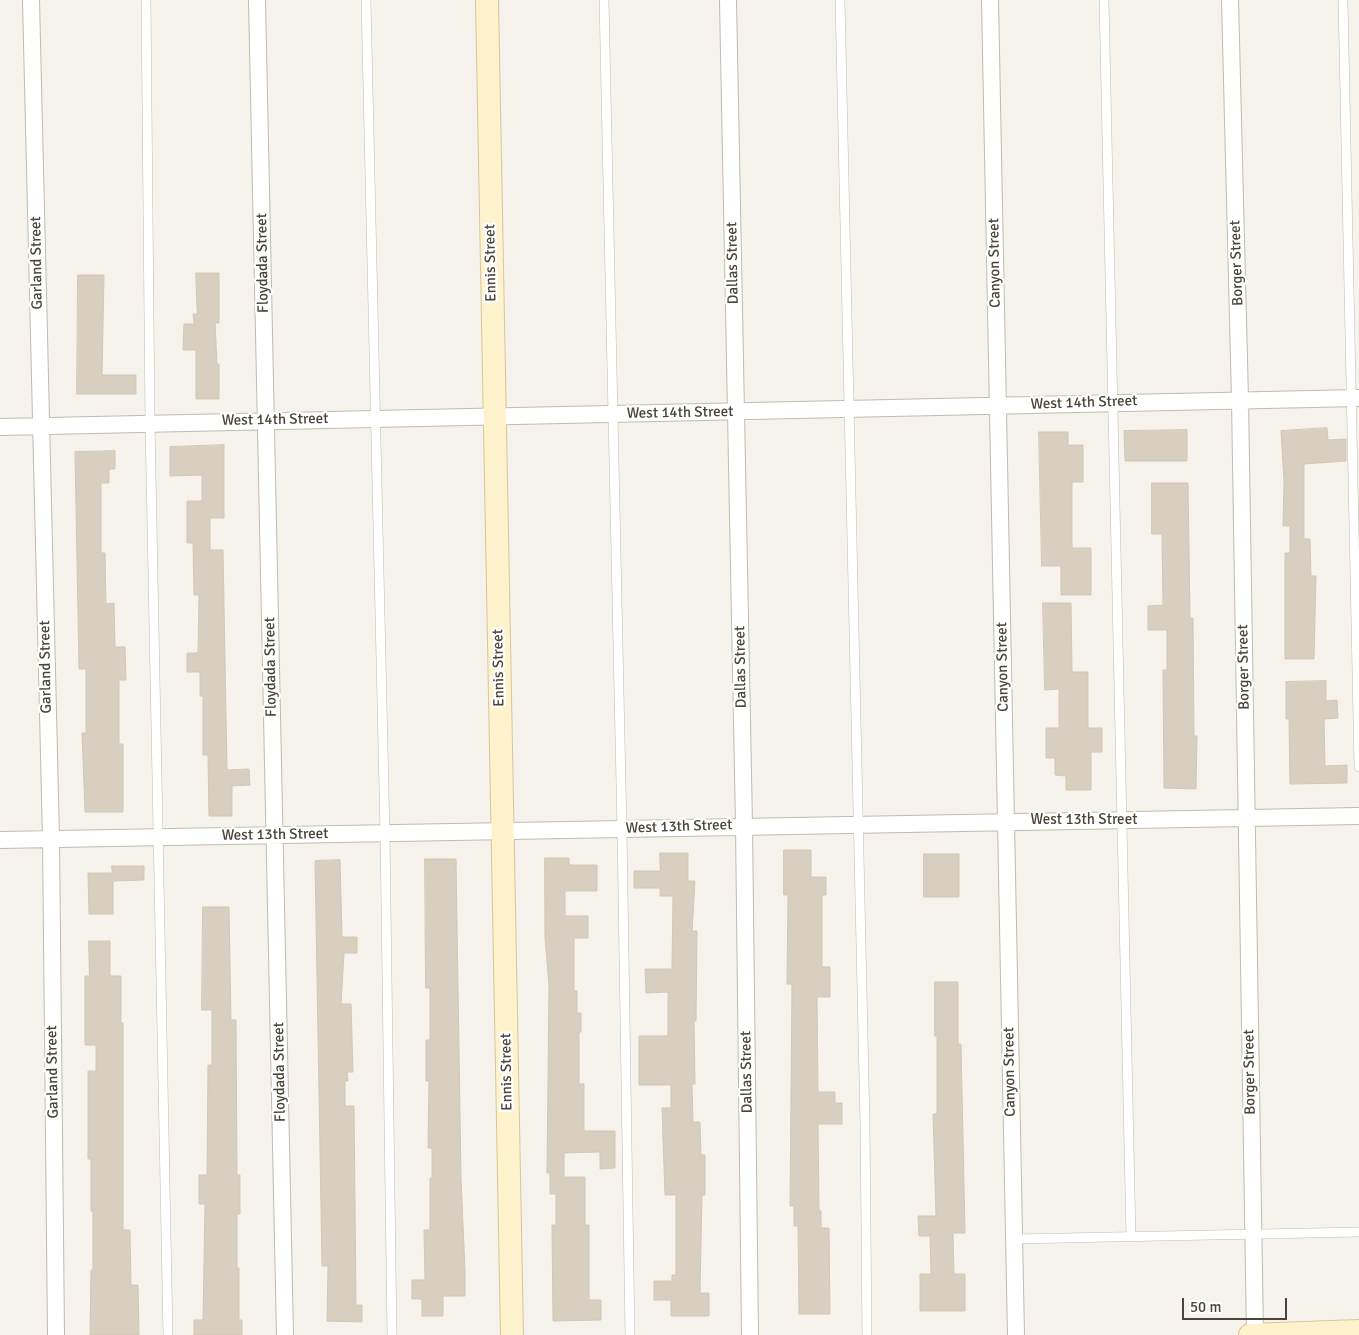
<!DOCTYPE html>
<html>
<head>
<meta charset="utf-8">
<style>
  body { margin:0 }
  #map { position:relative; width:1359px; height:1335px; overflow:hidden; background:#f6f3ec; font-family:Signika,sans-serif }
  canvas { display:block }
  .scale { position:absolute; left:1182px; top:1298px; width:105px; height:22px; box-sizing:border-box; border:2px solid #4b4439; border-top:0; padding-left:6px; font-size:15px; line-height:18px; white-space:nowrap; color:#4b4439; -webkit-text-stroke:4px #fff; paint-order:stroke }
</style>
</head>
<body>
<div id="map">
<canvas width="1359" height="1335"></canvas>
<div class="scale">50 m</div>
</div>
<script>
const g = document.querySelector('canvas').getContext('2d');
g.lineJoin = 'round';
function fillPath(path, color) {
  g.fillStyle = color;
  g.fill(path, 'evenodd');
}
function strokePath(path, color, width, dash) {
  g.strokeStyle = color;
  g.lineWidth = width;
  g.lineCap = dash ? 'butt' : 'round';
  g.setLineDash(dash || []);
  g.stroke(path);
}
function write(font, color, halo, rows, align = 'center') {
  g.font = font + ' Signika,sans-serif';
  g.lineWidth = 4.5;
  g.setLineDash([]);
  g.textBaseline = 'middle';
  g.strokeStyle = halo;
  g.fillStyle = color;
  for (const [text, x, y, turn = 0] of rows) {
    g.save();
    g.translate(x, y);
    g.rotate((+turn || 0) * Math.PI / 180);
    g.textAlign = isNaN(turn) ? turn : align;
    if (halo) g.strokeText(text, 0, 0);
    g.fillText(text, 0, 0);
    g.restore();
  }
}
const building = new Path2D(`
  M196 273H219V323H215L217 364H219V399H196V350H183L184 324H194L193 314H197Z
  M78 275H104L102 375H136V394H77Z
  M1327 428 1328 440 1346 439V461L1304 464V539H1310L1311 576H1316L1314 659H1285V553H1290V526H1283L1284 481 1281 431Z
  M1187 430V461H1125L1124 431Z
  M1039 432H1068V445H1083V482H1072V548H1091V595H1061V566H1042Z
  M224 445V518H210V550H223L227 770 249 769 250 785 232 786V816H209L208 755H203V696H200V672H187V653H198L199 595H194L193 543H187V501H202V475L170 476V447Z
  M115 451V469H109V483H101V553H105L106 604 114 603 115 647H125L126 680H119V744H123V812H85L82 733H86V669H79L75 452Z
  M1152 483H1188L1190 618H1193L1194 736H1197L1196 789 1164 788 1163 670H1167V630H1148V606L1163 605 1162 534H1152Z
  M1043 603H1071L1072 672H1088V728H1102V752H1091V790H1066V776L1055 775V758H1046V728H1059V689L1045 690Z
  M1326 681V701L1337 700 1338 718 1324 719 1325 766 1347 765V783L1290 784 1289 719H1286V682Z
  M784 850H811V877H826V895H822V967H830V997H817L818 1092H835V1103H842V1124H818L819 1211H821V1228H829L830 1314H799L798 1226H794V1206H790L792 984H787L788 895H784Z
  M660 853H688V881H695L692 931H697L696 1021H694L695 1084H692L693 1122H700L701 1155H705V1195H702L700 1293H709V1316H671V1300H654V1281H672V1275H676V1195H665L663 1138 662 1108H671V1085H639V1036H668V992L646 993 645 969H672L673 896H660V888H634V871H660Z
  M924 854H959V897H924Z
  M545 858H569V865H597V891H565V916H588V938H574V991H577V1013H581V1032H579V1084H584V1131H615V1168L600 1169V1152L564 1153V1177H585V1225H589V1300H601V1320L553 1321 552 1225H556V1194H550V1173H547L549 985 545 938Z
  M425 859H456L461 1178 465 1270V1296H443V1316H422V1299H412V1280H425L424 1230H430V1178H432V1148H428L429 1081H426V1040H430V988H426Z
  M340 860 342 937H357V953H344L341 1004H351L353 1072H347L348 1081H345V1106H354L356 1305H362V1322L327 1321 328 1266H322L315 861Z
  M112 866H144V880L113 881V914H89L88 873H112Z
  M203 907H229L231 1020H236L237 1175H240V1214H237V1268H239V1320H242V1335H194V1320H203L205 1204H199V1175H207L208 1065H212V1010H202Z
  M89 941H110V976H121V1023H123V1230H130L131 1285H138L139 1335H90L91 1270H93V1211H91V1159H88V1071H96V1045H85V976H89Z
  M935 982H958V1044H961L965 1233H953L954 1274H965V1311H920V1274H931L930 1236H919L918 1216H936L933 1114H937V1036H935Z`);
fillPath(building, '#d8cfc1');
strokePath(building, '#d3c7b4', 1);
const service = new Path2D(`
  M146 0 150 424 168 1335
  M366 0 385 834 392 1335
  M604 0 622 829 630 1335
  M840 0 865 1124 867 1335
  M1104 0 1131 1237
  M1343 0 1359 767
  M1014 1239 1359 1232`);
const minor = new Path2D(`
  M31 0 51 838 56 1335
  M257 0 285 1335
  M728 0 744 825 750 1335
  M990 0 1016 1335
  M1230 0 1240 399 1255 1335
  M0 427 1359 398
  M0 840 1359 816`);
const secondary = new Path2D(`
  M487 0 512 1335
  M1250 1335 1359 1331`);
strokePath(service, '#c2bbae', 10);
strokePath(minor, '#c2bbae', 18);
strokePath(secondary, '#d6c79b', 24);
strokePath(service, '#fff', 9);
strokePath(minor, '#fff', 16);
strokePath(secondary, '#fff3cd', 22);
write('15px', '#4b4439', '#fff', [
  ["Garland Street",37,263,-91],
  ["Floydada Street",263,263,-91],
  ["Ennis Street",491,263,-91],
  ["Dallas Street",733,263,-91],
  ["Canyon Street",995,263,-91],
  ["Borger Street",1237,263,-92],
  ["West 14th Street",1084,403,-2],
  ["West 14th Street",680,413,-1],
  ["West 14th Street",275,420,-1],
  ["Garland Street",46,667,-91],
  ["Floydada Street",271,667,-91],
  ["Dallas Street",741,667,-91],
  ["Canyon Street",1003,667,-91],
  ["Borger Street",1244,667,-91],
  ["Ennis Street",499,668,-91],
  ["West 13th Street",1084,820],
  ["West 13th Street",679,827,-2],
  ["West 13th Street",275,835,-1],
  ["Garland Street",53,1072,-91],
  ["Floydada Street",280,1072,-91],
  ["Ennis Street",507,1072,-91],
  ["Dallas Street",747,1072,-91],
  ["Canyon Street",1010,1072,-91],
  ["Borger Street",1250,1072,-91]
]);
</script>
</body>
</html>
